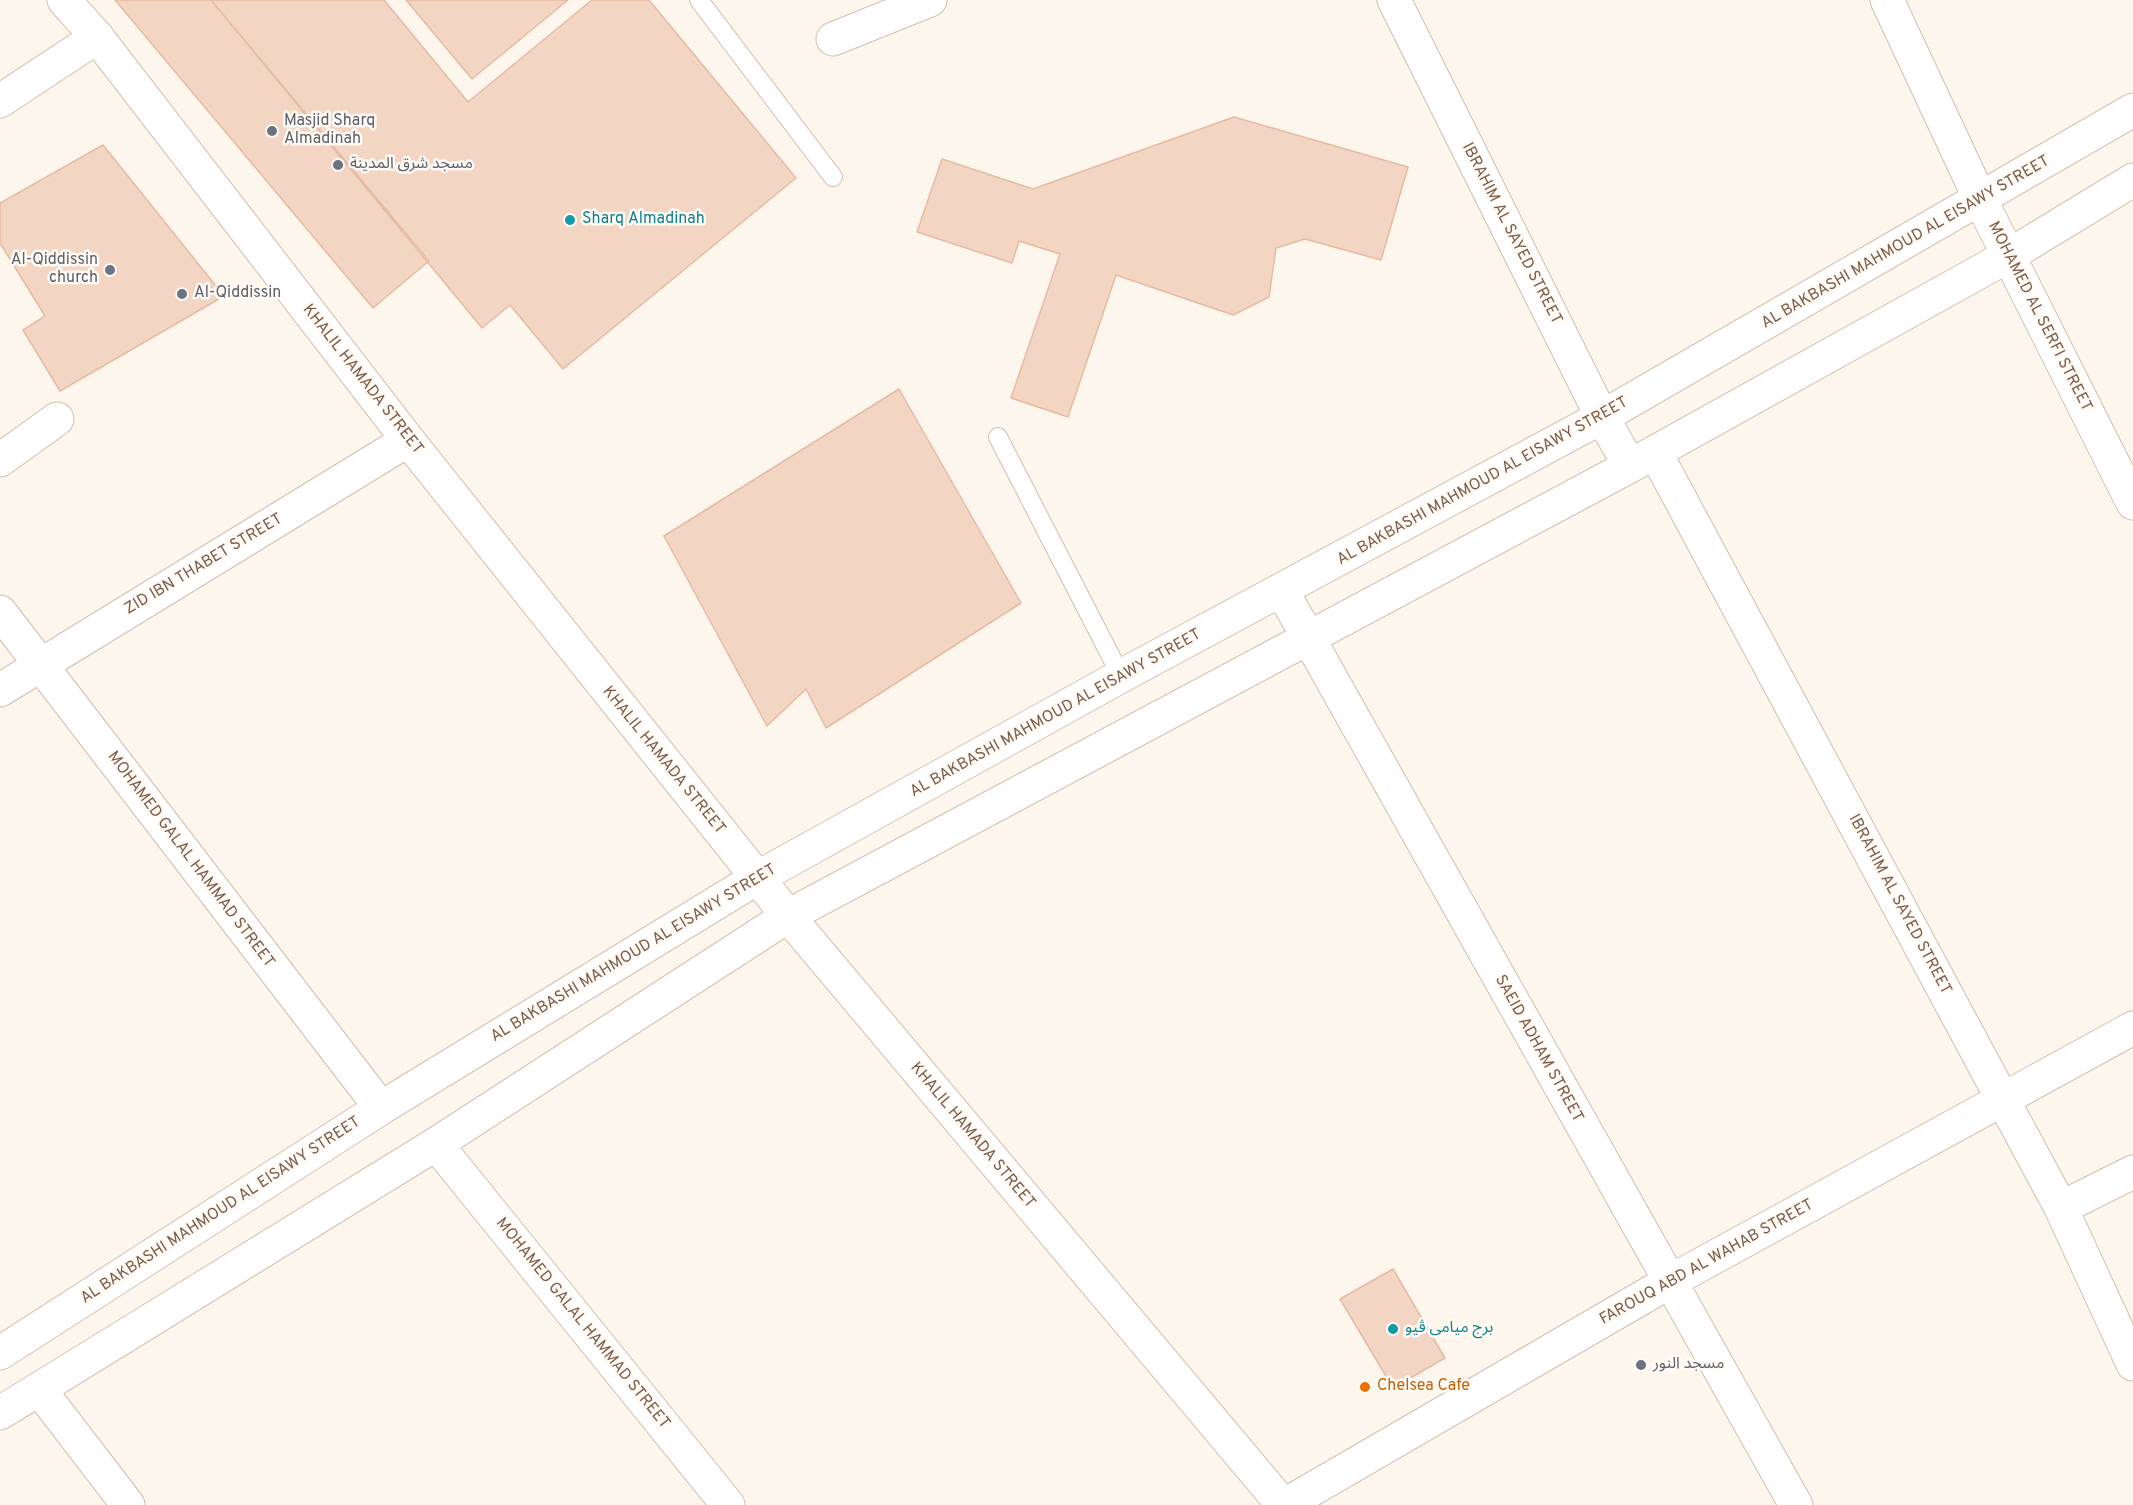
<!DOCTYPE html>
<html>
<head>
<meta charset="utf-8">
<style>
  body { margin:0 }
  canvas { display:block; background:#fdf6ec }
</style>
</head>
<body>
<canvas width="2133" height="1505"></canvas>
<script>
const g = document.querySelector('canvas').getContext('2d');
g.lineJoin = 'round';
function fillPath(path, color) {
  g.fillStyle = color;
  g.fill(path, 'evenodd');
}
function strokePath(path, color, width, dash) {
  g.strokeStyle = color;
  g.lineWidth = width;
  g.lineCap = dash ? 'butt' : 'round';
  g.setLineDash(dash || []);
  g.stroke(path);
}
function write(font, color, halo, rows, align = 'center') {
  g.font = font + ' Overpass,"Noto Sans Arabic",sans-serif';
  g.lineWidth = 5;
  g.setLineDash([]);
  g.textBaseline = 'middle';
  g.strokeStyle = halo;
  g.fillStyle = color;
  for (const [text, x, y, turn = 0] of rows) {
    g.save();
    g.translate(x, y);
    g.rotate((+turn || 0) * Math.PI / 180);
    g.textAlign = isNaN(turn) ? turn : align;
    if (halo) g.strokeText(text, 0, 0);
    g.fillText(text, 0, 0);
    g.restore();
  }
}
const building = new Path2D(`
  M115 0H211L429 261 373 308Z
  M211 0H384L468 102 592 0H649L796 178 563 369 510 305 482 328Z
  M406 0H568L472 79Z
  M1234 117 1408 167 1381 260 1305 239 1276 248 1269 297 1233 315 1116 275 1068 417 1011 398 1060 254 1019 241 1012 263 917 232 942 159 1033 189Z
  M103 145 224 296 60 391 23 330 45 316 0 243V203Z
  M899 389 1021 603 826 728 806 689 767 726 664 536Z
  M1393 1269 1445 1358 1393 1388 1340 1299Z`);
fillPath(building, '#f3d5c3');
strokePath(building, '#e6bba3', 1.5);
const lane = new Path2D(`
  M699 0 833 177
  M998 437 1121 676`);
const street = new Path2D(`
  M1394 0 1602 417 1630 466
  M1887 0 1981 201 2133 503
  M833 39 930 0
  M0 101 97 37
  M1655 452 2061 1208 2133 1364
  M0 460 57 419
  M1282 591 1796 1505
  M0 612 381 1108
  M0 690 408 440
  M436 1144 728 1505
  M2061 1208 2133 1172
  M39 1389 128 1505
  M1285 1505 1669 1282 2133 1028`);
const secondary = new Path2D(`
  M64 0 97 37 408 440 788 916 1283 1505
  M0 1353 381 1108 757 878 1121 676 1602 417 2133 110
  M0 1413 436 1144 788 916 1630 466 2008 256 2133 180`);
strokePath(lane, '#d1beb0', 20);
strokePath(street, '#d1beb0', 35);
strokePath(secondary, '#d6c0b0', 35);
strokePath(lane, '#fff', 18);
strokePath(street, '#fff', 33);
strokePath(secondary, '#fff', 33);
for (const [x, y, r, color] of [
  [272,131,6,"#6b7280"],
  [338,165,6,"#6b7280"],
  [570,220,6,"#0f9aa8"],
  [110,270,6,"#6b7280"],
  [182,294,6,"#6b7280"],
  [1393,1329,6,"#0f9aa8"],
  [1641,1365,6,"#6b7280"],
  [1365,1387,6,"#e8710a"]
]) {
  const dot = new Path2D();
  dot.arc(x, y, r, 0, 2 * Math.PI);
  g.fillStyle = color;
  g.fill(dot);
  strokePath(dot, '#fffaf3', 2);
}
write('16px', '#5b616d', '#fffaf3', [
  ["Masjid Sharq",284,122],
  ["Almadinah",284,140],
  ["مسجد شرق المدينة",350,165],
  ["Al-Qiddissin",98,261,"right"],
  ["church",98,279,"right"],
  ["Al-Qiddissin",194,294],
  ["مسجد النور",1653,1365]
], 'left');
write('16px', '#0d838f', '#fffaf3', [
  ["Sharq Almadinah",582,220],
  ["برج ميامى ڤيو",1405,1329]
], 'left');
write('16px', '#7a5c4d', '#fffaf3', [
  ["IBRAHIM AL SAYED STREET",1511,234,63],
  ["AL BAKBASHI MAHMOUD AL EISAWY STREET",1906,243,-30],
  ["MOHAMED AL SERFI STREET",2039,317,63],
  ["KHALIL HAMADA STREET",362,380,52],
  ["AL BAKBASHI MAHMOUD AL EISAWY STREET",1483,482,-29],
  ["ZID IBN THABET STREET",204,565,-31],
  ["AL BAKBASHI MAHMOUD AL EISAWY STREET",1056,714,-29],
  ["KHALIL HAMADA STREET",663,761,51],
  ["MOHAMED GALAL HAMMAD STREET",190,860,53],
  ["IBRAHIM AL SAYED STREET",1899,905,62],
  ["AL BAKBASHI MAHMOUD AL EISAWY STREET",634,954,-31],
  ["SAEID ADHAM STREET",1538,1049,61],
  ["KHALIL HAMADA STREET",972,1136,50],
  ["AL BAKBASHI MAHMOUD AL EISAWY STREET",221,1211,-33],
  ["FAROUQ ABD AL WAHAB STREET",1707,1263,-29],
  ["MOHAMED GALAL HAMMAD STREET",582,1324,51]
]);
write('16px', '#c56008', '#fffaf3', [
  ["Chelsea Cafe",1377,1387]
], 'left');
</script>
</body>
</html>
